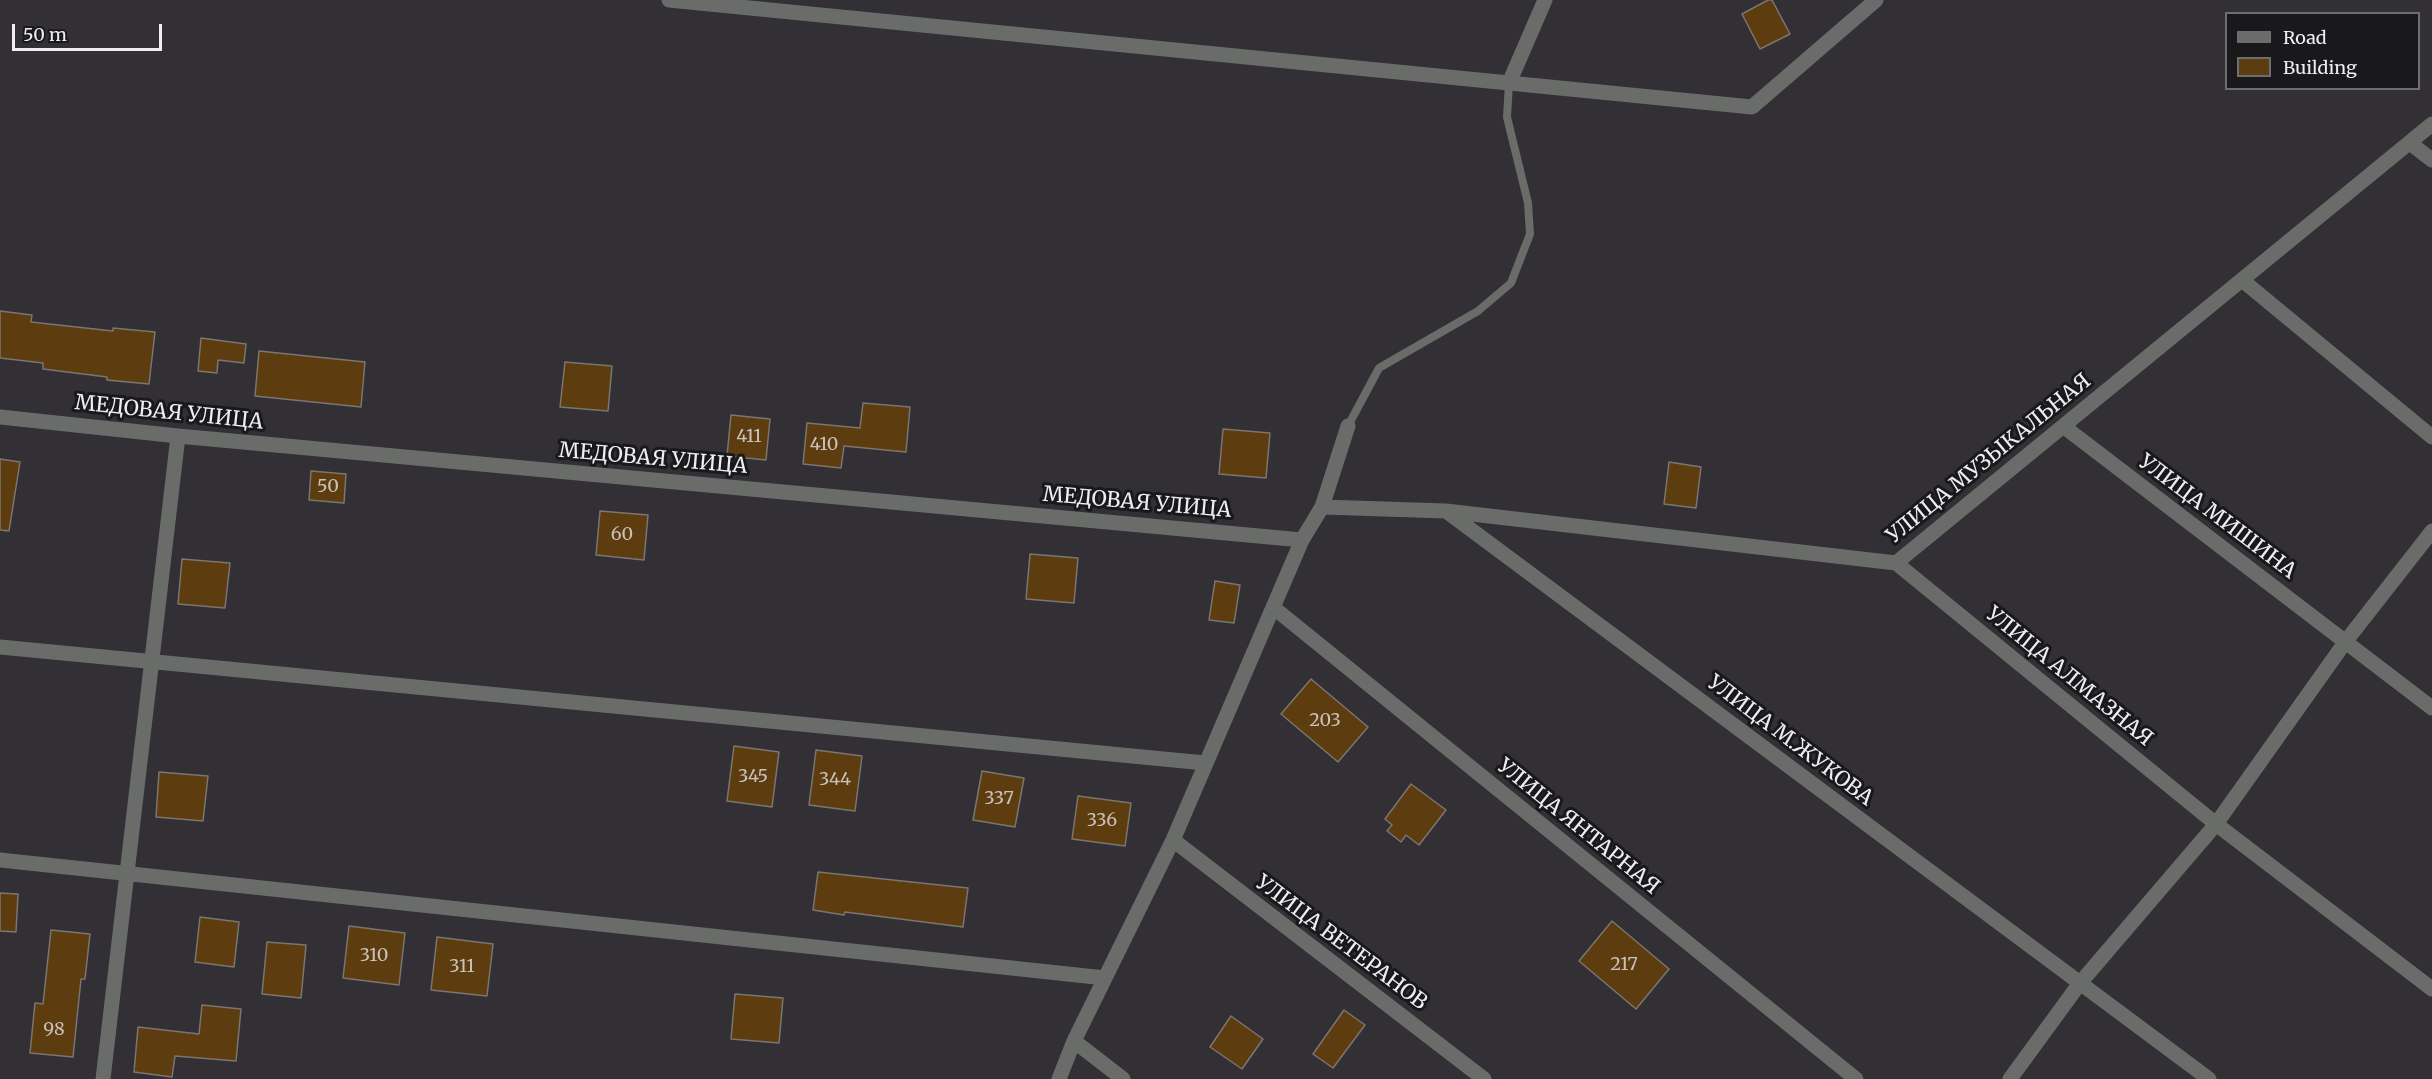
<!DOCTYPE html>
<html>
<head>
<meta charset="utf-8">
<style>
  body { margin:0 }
  #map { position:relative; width:2432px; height:1079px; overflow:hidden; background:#322f35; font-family:Merriweather,serif }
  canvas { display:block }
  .legend { position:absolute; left:2225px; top:12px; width:195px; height:78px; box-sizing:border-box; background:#19181b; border:2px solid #6e6d71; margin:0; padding:8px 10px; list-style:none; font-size:18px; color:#eeedf1 }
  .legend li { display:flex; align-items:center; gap:12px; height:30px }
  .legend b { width:30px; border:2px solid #6e6d71 }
  .scale { position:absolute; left:12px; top:24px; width:150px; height:27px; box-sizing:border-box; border:3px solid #eeedf1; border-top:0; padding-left:8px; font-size:18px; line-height:21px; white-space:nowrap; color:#eeedf1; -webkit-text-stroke:4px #19181b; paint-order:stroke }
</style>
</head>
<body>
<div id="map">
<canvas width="2432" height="1079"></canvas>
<ul class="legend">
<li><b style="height:8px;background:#6a6c69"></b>Road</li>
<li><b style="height:16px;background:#5d3c10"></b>Building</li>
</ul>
<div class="scale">50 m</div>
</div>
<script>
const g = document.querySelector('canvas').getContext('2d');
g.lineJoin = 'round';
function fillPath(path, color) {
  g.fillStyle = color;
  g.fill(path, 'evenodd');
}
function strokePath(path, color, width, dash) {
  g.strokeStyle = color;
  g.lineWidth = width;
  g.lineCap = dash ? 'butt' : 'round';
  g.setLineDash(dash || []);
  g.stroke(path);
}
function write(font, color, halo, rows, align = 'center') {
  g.font = font + ' Merriweather,serif';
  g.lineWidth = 6;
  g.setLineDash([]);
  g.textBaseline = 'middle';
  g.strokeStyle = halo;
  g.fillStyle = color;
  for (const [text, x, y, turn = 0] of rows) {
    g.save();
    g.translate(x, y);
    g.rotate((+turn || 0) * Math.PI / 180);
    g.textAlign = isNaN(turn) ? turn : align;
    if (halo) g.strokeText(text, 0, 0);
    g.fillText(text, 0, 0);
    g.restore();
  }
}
const building = new Path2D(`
  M1768 0H1772L1790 34 1760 49 1742 14Z
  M0 311 32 315 31 322 113 331V328L155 332 149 384 107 380V377L43 369V363L0 358Z
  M201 338 246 344 244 363 218 360 217 373 198 371Z
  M259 351 365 362 361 407 255 396Z
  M565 362 612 366 608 411 560 407Z
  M863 403 910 407 906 452 844 446 841 468 803 464 807 423 860 428Z
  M731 415 770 419 766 460 727 456Z
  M1223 429 1270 433 1266 478 1219 474Z
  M0 459 20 462 9 531 0 530Z
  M1669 462 1701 467 1696 508 1664 504Z
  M311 471 346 474 344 503 309 500Z
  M600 511 648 515 644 560 596 555Z
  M1030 554 1078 558 1074 603 1026 599Z
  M182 559 230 563 225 608 178 604Z
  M1215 581 1240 585 1234 623 1209 620Z
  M1311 679 1368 727 1338 762 1281 714Z
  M734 746 779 752 772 807 727 801Z
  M816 750 862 756 855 811 809 805Z
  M982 771 1024 778 1015 827 973 820Z
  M159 772 208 776 203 821 156 817Z
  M1411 784 1446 810 1419 845 1406 835 1401 842 1387 831 1392 825 1385 819Z
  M1078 796 1131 803 1125 846 1072 839Z
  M818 872 968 888 963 927 845 912 844 915 813 910Z
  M0 893 18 894 16 932 0 931Z
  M200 917 239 922 234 967 195 962Z
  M1612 921 1669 969 1636 1009 1579 961Z
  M349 926 405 933 399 985 343 978Z
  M51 930 90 934 85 979H81L73 1057 30 1053 35 1003 43 1004Z
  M437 937 493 944 487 996 431 990Z
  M267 942 306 945 301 998 262 994Z
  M735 994 783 998 779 1043 731 1039Z
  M202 1005 241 1009 236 1061 175 1056 172 1077 134 1072 138 1027 199 1034Z
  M1344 1010 1365 1025 1333 1068 1313 1054Z
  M1231 1016 1263 1039 1242 1069 1210 1047Z`);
fillPath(building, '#5d3c10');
strokePath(building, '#7b7670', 1.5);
strokePath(new Path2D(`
  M1348 426 1379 368 1478 311 1511 283 1530 234 1528 203 1507 117 1509 83`), '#6a6c69', 8);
strokePath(new Path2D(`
  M669 0 1752 107 1876 0
  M1509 83 1545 0
  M2410 143 2432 160
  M2242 280 2432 437
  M0 417 178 436 1302 540
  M2063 426 2432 708
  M1322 507 1446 511 2209 1079
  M1446 511 1896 563 2432 124
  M1896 563 2216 824 2432 989
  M1274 608 1856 1079
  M0 647 1205 763
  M1173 840 1484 1079
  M0 860 1105 978
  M1074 1041 1123 1079
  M103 1079 178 436
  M1059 1079 1074 1041 1173 840 1302 540 1322 507 1348 426
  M2010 1079 2080 983 2216 824 2346 641 2432 531`), '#6a6c69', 15);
write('18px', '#cac1b9', null, [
  ["411",749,437],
  ["410",824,445],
  ["50",328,487],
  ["60",622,535],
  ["203",1325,721],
  ["345",753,777],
  ["344",835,780],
  ["337",999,799],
  ["336",1102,821],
  ["310",374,956],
  ["217",1624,965],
  ["311",462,967],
  ["98",54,1030]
]);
write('21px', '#eeedf1', '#19181b', [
  ["МЕДОВАЯ УЛИЦА",169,413,6],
  ["МЕДОВАЯ УЛИЦА",653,459,5],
  ["УЛИЦА МУЗЫКАЛЬНАЯ",1989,459,-39],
  ["МЕДОВАЯ УЛИЦА",1137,503,5],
  ["УЛИЦА МИШИНА",2217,517,37],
  ["УЛИЦА АЛМАЗНАЯ",2069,677,39],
  ["УЛИЦА М.ЖУКОВА",1790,741,37],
  ["УЛИЦА ЯНТАРНАЯ",1578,827,39],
  ["УЛИЦА ВЕТЕРАНОВ",1341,943,37]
]);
</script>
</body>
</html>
